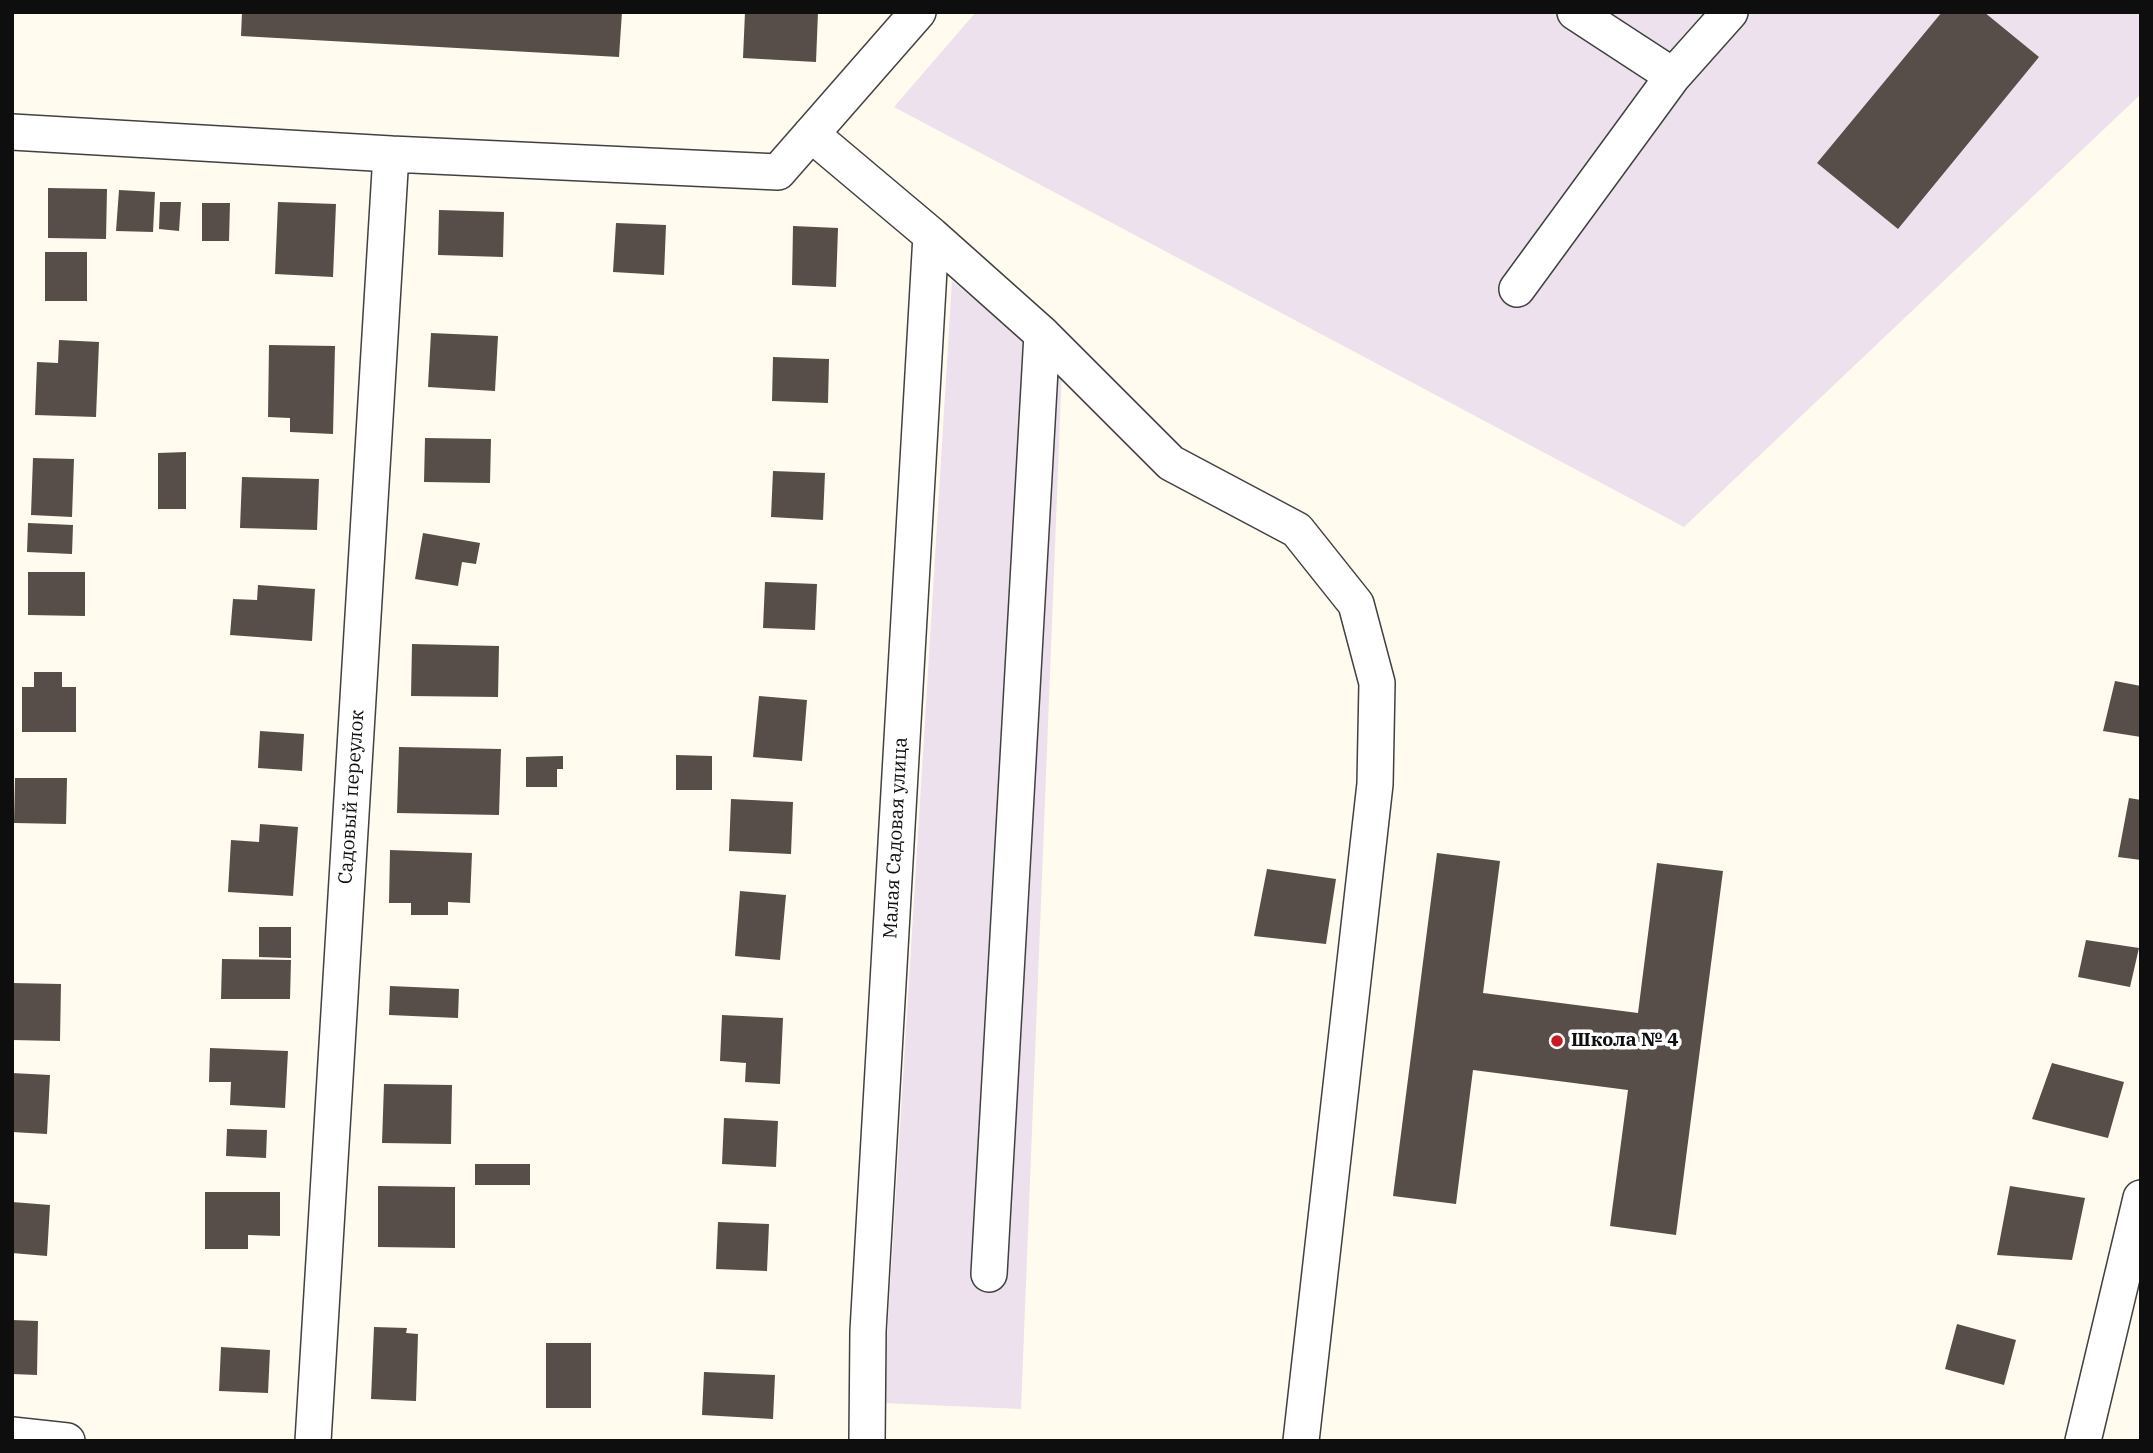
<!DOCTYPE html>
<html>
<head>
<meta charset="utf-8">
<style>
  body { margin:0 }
  #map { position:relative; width:2153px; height:1453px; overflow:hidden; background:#fffbee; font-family:"IBM Plex Serif",serif }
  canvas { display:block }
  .frame { position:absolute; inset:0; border:14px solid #0e0e0e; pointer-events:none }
</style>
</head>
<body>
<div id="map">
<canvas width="2153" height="1453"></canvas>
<div class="frame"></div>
</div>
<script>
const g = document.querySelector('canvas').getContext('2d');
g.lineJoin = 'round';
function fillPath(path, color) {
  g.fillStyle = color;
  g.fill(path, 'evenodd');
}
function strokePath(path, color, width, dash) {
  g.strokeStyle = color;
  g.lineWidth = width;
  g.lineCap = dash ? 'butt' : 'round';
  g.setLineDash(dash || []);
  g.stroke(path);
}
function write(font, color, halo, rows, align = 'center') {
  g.font = font + ' "IBM Plex Serif",serif';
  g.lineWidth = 7;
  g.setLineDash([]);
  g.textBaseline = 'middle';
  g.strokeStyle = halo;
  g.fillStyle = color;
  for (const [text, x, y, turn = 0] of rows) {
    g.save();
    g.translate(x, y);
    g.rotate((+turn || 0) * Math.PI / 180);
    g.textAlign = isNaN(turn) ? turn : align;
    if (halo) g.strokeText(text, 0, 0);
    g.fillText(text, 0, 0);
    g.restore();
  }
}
fillPath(new Path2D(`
  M976 12H2141V94L1684 527 894 107Z
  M952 281 1062 369 1021 1409 883 1403Z`), '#ece1ed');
fillPath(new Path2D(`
  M242 12H622L619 57 241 36Z
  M745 12H818L816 62 743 58Z
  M1942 12H1984L2039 57 1898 229 1817 163Z
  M48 188 107 189 106 239 48 238Z
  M119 190 155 192 153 232 116 231Z
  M160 202H181L179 231 159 229Z
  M278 202 336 204 333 277 275 274Z
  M202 203H230L229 241H202Z
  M439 210 504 212 503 257 438 255Z
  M616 223 666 225 664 275 613 272Z
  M793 226 838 228 836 287 792 285Z
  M45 252H87V301H45Z
  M431 333 498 336 495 391 428 387Z
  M59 340 99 342 96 417 35 415 37 362 58 363Z
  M269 345 335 346 333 434 290 432V418L268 417Z
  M773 357 829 359 828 403 772 401Z
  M425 438 491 439 490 483 424 482Z
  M186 452V509H158V453Z
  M33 458 74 459 72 517 31 515Z
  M773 471 825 473 823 520 771 517Z
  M242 477 319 479 317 530 240 528Z
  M28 523 73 525 72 554 27 552Z
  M423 533 480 543 476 564 462 562 458 586 415 579Z
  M28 572H85V616L28 615Z
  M765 582 817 584 815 630 763 628Z
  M258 585 315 589 312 641 230 635 233 599 257 600Z
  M412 644 499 646 498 697 411 696Z
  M34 672H62V687H76V732H22V687H34Z
  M2115 681 2141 686V737L2103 731Z
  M759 696 807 700 802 761 753 757Z
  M260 731 304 734 302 771 258 768Z
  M399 747 501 749 499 815 397 813Z
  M676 755 712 756V790H676Z
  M563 756V769H557V787H526V757Z
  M15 778H67L66 824 14 823Z
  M2129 798 2141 800V860L2118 857Z
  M731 799 793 802 791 854 729 851Z
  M260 824 298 827 293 896 228 892 231 840 259 842Z
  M390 850 472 853 470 903 448 902V915H411V903H389Z
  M1437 853 1500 861 1483 993 1638 1013 1657 863 1723 871 1676 1235 1610 1226 1628 1090 1473 1070 1456 1204 1393 1196Z
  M1267 869 1336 879 1326 944 1254 936Z
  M740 891 786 895 780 960 735 956Z
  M259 927H291V958L259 957Z
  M2086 940 2139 948 2130 987 2078 977Z
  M222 959 291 960 290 999H221Z
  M12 983 61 984 60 1041 12 1040Z
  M390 986 459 989 458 1018 389 1015Z
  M722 1015 783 1018 780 1084 745 1082 746 1063 720 1061Z
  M210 1048 288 1051 285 1108 230 1105 231 1082H209Z
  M2052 1063 2124 1082 2108 1138 2032 1119Z
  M12 1073 50 1075 47 1134 12 1132Z
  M384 1084 452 1085 451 1144 382 1143Z
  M724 1118 778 1121 776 1167 722 1164Z
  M227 1129 267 1130 266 1158 226 1156Z
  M475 1164H530V1185H475Z
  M378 1186 455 1187V1248L378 1247Z
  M2010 1186 2085 1198 2072 1260 1997 1255Z
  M205 1192H280V1236L248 1235V1249H205Z
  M12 1202 50 1205 47 1256 12 1253Z
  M718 1222 769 1224 767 1271 716 1269Z
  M12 1320 38 1321 37 1375 12 1374Z
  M1957 1324 2016 1340 2004 1385 1945 1369Z
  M374 1327 407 1328 406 1333 418 1334 416 1401 371 1399Z
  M546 1343H591V1408H546Z
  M221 1347 270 1350 268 1393 219 1391Z
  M704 1372 775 1375 773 1419 702 1415Z`), '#574e49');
const minor = new Path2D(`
  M1575 12 1673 76
  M12 132 391 154 778 172 918 12
  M811 134 931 235 1042 334 1171 463 1297 530 1356 604 1377 683 1375 784 1301 1441
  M1517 289 1673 76 1730 12
  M989 1274 1042 334
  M12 1435 67 1441
  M313 1441 391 154
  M867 1441 868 1331 931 235
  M2083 1441 2141 1198`);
strokePath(minor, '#414141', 38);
strokePath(minor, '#fff', 35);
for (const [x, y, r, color] of [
  [1557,1041,7,"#cb1823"]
]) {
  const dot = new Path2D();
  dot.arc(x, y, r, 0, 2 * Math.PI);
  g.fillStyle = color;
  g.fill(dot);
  strokePath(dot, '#fff', 2.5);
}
write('19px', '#0e0e0e', '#fff', [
  ["Садовый переулок",352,797,-86],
  ["Малая Садовая улица",896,838,-87]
]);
write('bold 19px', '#0e0e0e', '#fff', [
  ["Школа № 4",1571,1041]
], 'left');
</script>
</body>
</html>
